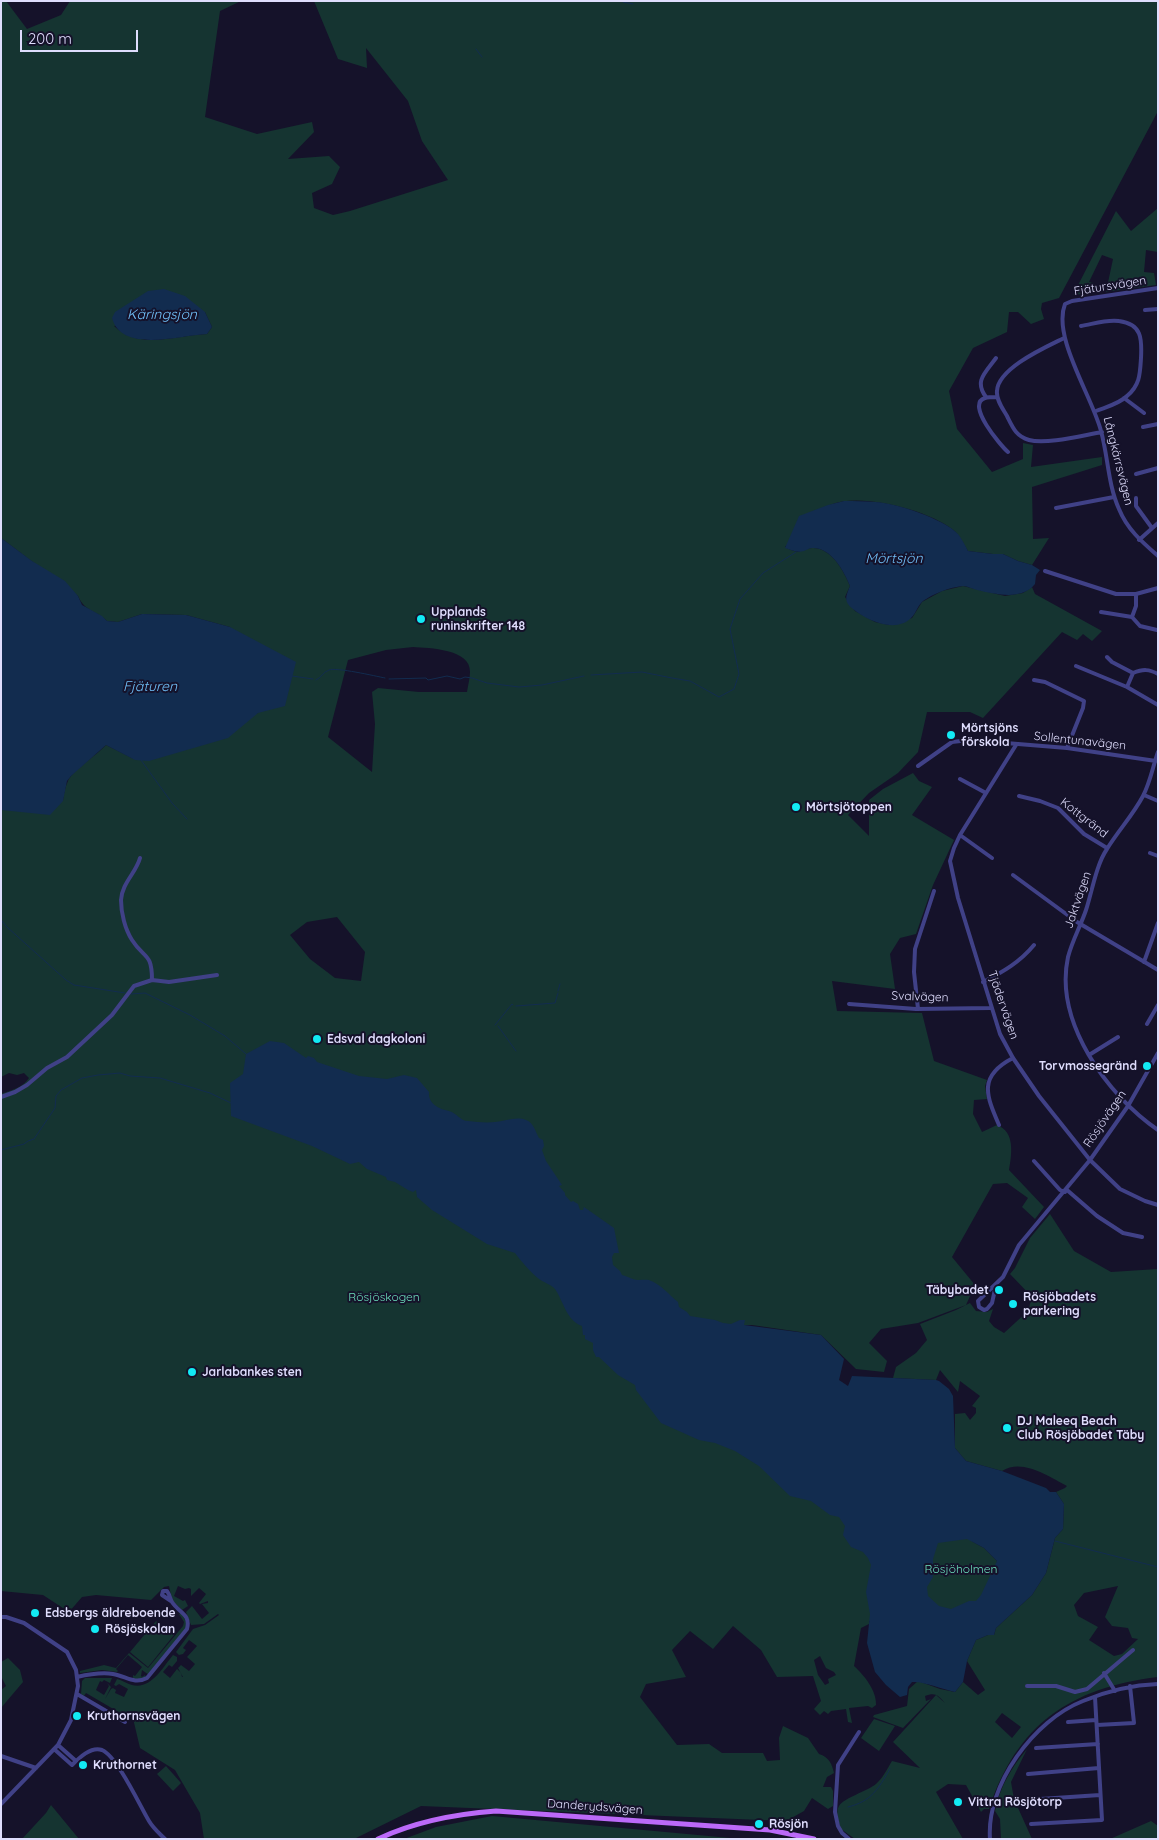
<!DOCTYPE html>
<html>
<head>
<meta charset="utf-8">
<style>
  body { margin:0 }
  #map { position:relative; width:1159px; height:1840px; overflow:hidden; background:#15122a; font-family:Quicksand,sans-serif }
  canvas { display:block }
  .frame { position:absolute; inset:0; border:2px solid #dfddfd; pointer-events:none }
  .scale { position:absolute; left:20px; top:30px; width:118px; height:22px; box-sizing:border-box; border:2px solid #dfddfd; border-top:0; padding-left:6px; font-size:15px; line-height:18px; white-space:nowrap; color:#dfddfd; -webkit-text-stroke:4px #15122a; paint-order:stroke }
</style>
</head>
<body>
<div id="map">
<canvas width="1159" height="1840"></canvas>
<div class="frame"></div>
<div class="scale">200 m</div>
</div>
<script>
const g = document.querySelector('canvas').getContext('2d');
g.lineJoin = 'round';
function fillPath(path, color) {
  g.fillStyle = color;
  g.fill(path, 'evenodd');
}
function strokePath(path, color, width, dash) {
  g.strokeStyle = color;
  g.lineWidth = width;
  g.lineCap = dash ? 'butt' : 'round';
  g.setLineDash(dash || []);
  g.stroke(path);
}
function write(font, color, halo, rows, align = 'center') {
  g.font = font + ' Quicksand,sans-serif';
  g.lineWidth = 4;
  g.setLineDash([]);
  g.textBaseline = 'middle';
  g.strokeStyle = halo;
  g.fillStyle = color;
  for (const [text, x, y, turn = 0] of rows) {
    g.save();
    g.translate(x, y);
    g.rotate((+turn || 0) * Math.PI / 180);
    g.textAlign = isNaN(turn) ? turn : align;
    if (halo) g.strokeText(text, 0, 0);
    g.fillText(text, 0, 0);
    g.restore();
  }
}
fillPath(new Path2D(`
  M1 1H6L27 29 61 15 70 1H241L220 11 205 117 257 134 312 122 314 132 288 159 329 156 340 167 332 184 312 193 314 208 333 215 350 211 448 180 422 141 408 101 366 48 367 68 338 59 314 1H1158V111L1059 298 1042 303 1041 309 1044 319 1031 324 1018 312H1009L1007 332 973 348 949 391 957 429 992 472 1023 459V443L1033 445 1031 467 1102 457V465L1032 487 1033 539 1049 538 1032 565 1018 561 1003 554H993L968 551C963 543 960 535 952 529 927 510 860 492 830 505 822 508 793 539 785 547 802 556 798 549 812 548 831 547 844 571 850 586L845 597 855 611 875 622 889 625 912 618 922 602 942 591 963 586 1005 596 1023 593 1032 587 1035 594 1102 631 1092 641 1083 634 1077 640 1062 632 983 718 970 712H927L918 752 898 773 869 793 848 815 869 836V800L883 789 913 773 919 781 932 787 912 815 954 840 933 885 916 934 900 938 890 954 895 989 832 981 837 1011 922 1013 934 1061 987 1080 985 1086 987 1099 974 1100 973 1114 982 1132 997 1125C1015 1132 1012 1153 1009 1170L1044 1207 1035 1219 1022 1207 1028 1198 1007 1183 993 1184 952 1257 975 1285 966 1305 918 1323 881 1329 869 1343 887 1361 884 1372 856 1369 821 1335 752 1325H738L973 1542 984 1548 997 1561 990 1608 869 1621V1624L861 1628 854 1666C864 1675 877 1691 876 1705L872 1708 868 1706 849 1708 852 1723 848 1722 846 1709 831 1711 828 1714 824 1711 820 1715 814 1709 821 1701 813 1676 777 1677 761 1650 733 1626 713 1649 690 1631 672 1650 686 1677 646 1684 640 1697 677 1745 709 1744 722 1753H763L767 1761 780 1760 779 1738 783 1726 808 1738 819 1754C829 1757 832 1764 834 1773L827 1777 823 1787H831L833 1791V1806L828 1809 812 1798 804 1811 786 1821 421 1806 354 1839H204L200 1813 175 1770 140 1748 132 1714 127 1717 86 1693 84 1696 81 1694 82 1681 85 1678H115H112L110 1683 104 1680 102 1682 100 1681 96 1690 104 1695 109 1686 107 1683 111 1687 105 1699 111 1689 113 1688 116 1690 115 1693 124 1697 128 1689 119 1684 116 1686 114 1685 117 1679C122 1680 127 1684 132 1685 151 1690 163 1667 173 1655L177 1657V1661L172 1667 169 1665 163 1672 170 1678 177 1669 181 1673 182 1677H183L178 1668 181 1665 189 1671 195 1664 187 1657 197 1646 189 1640 183 1648 186 1650 183 1654 179 1655 176 1652 193 1629 205 1625 219 1615 218 1614 204 1624 191 1625 186 1612 192 1606 202 1619 209 1613 202 1604 208 1603V1601L200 1604 199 1603 206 1594 199 1588 191 1596V1589L189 1588 185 1589 178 1586 174 1596 183 1601 185 1600 188 1606 182 1610 172 1600 169 1586 164 1587 151 1600 96 1595 82 1597 69 1612 43 1595 1 1591V1094C12 1090 22 1088 29 1078L24 1073 17 1075 9 1073 1 1077V799L63 800C64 794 65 787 68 781 71 772 98 754 106 745L134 759 258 713 230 627 186 615 142 614 118 622 107 621C96 610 85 612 78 596L1 538ZM205 312 212 327 207 334C174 335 141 351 114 326ZM413 647C429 648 471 649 470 672 470 678 468 685 467 692H419L378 688 372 692 375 724 372 772 328 737 348 660 386 650ZM337 917 365 952 361 981 335 978 310 959 290 935 307 922ZM820 1656 826 1668 834 1672 836 1675 828 1679 829 1683 825 1685 818 1675 814 1660Z
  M1158 208V252L1146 250 1144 272 1154 273 1156 285 1106 292 1113 259 1102 255 1089 282 1094 283 1091 293 1073 295 1116 211 1131 231Z
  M1050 1214 1074 1251 1111 1272 1158 1269V1677C1070 1688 1017 1724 989 1809H984L981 1812 966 1785 948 1784 936 1792 963 1839H855L841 1829C839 1823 835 1812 839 1806 845 1797 866 1792 876 1784 883 1778 887 1769 892 1761L920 1768 893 1742 936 1695 945 1703C938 1695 935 1692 925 1696L926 1701 931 1699 903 1728 873 1717 874 1715 907 1706 909 1689 918 1681 940 1689 955 1692 963 1682 978 1695 985 1690 967 1661 976 1640 988 1635H994L996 1628 1032 1595 1046 1573 1055 1538 1063 1529 1064 1504 1056 1492 1065 1488 1067 1486C1048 1476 1022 1458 1002 1471L966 1461 955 1448V1414L965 1413 970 1420 976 1413V1408L972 1406 980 1396 960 1381 958 1392 940 1370 936 1380 893 1378 896 1367 916 1353 927 1340 920 1324 956 1310 970 1303 976 1311 987 1312 993 1309 989 1321 994 1327 1004 1333 1028 1311 1032 1297 1010 1274 1015 1268 1030 1238ZM1118 1586 1105 1617 1112 1626 1128 1628 1132 1638 1138 1639 1122 1654 1114 1656 1089 1640 1098 1627 1078 1616 1074 1605 1084 1593ZM1002 1713 1021 1727 1012 1738 995 1722Z
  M181 1613 186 1621V1629L149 1675 142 1670 141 1676 142 1677 145 1675 146 1677 141 1680 133 1679V1675L135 1676 142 1667 128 1655 116 1669 118 1671 117 1672 102 1670 80 1673V1671L104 1665 116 1668 129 1653 148 1668 183 1626 184 1622 179 1614Z
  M156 1621 174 1635 148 1667 130 1652Z
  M8 1658 20 1670 23 1682 1 1708V1690L6 1686 1 1676V1662Z
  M874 1719 895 1726 879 1751 861 1738Z
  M1027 1749 1011 1782 1014 1799 1032 1839H1001L1000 1819 995 1811C1000 1787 1011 1768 1027 1749Z
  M166 1766 181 1783 173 1791 157 1774Z
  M51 1805 79 1839H22L46 1813Z
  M492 1816 741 1839H404L436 1827Z
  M1151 1821 1158 1826V1839H1110Z`), '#153431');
fillPath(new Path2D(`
  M164 289 185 296 205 312 212 327 207 334C180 335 122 354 112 318L115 312 148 291Z
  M844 501C855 501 865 501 875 502 896 503 944 519 958 534 962 539 965 545 968 551L993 554H1003L1018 561 1032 565 1040 570 1036 575 1035 584C1022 601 995 594 977 590 973 589 967 586 963 586 950 587 933 594 923 601 918 605 916 613 912 617 897 634 867 621 853 609 843 601 846 596 850 586 844 571 831 547 812 548 809 548 807 550 804 551 796 553 792 550 785 548L799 516 828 505Z
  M1 538 32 561 65 581 78 596 82 605 102 616 107 621 118 622 142 614 186 615 230 627 296 662 285 706 258 713 228 738 149 761 135 760 106 745 71 776 67 781 63 801 50 815 1 810Z
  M270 1041 284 1043 306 1058 308 1056 314 1058 317 1062 359 1076 387 1079 404 1075 417 1078 429 1092C428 1104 439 1109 449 1111 457 1113 460 1121 468 1121 477 1122 486 1123 495 1122 505 1121 517 1116 526 1120 534 1123 535 1131 539 1138L543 1140 544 1146 542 1150 546 1161 562 1185 559 1186 565 1193V1195L571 1202 573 1201 578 1204 580 1210H583L584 1207 614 1228 619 1253H614L612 1257 613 1265 620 1271 622 1275C627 1276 629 1278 633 1279 638 1281 644 1279 649 1280 662 1285 668 1294 678 1302L679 1307 687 1312 690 1316 715 1320 723 1323 731 1324 740 1320H745L744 1325 821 1335 844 1359 839 1380 848 1386 852 1376 936 1380 939 1381 949 1389 953 1396 955 1448 966 1461 1002 1471 1046 1488 1050 1492H1056L1064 1504 1063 1529 1055 1538 1046 1573 1032 1595 996 1628 994 1635H988L976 1640 967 1661 963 1682 955 1692C942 1689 923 1681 912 1682L908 1687 907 1695 900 1697 886 1685 875 1672 867 1643 870 1614 866 1592 871 1565 868 1558 863 1552 851 1547 843 1535 845 1526 839 1517 830 1515 811 1501 790 1496 759 1466 735 1451 715 1443 699 1440 661 1423 636 1390 635 1385 618 1375 599 1357H596L593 1350V1343L585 1339V1335H583L582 1326C566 1320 564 1302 555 1289 551 1284 544 1283 539 1279 530 1272 522 1262 515 1253L487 1244 432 1210 417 1197 416 1190 413 1192 408 1190 395 1182 387 1180 386 1177 367 1169 359 1162 350 1164 312 1146 231 1116 230 1083 243 1074 246 1054ZM967 1539 984 1548 997 1561 981 1595 976 1601H969L951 1609 939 1606 928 1596 927 1587 933 1577V1559L938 1543Z`), '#122c4f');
strokePath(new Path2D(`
  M623 2 633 4
  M476 49 482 57
  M591 675 642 672 672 678 690 681 719 697 734 689 739 674 730 629 740 599 763 573 796 552
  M292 676 313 679
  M389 679 426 678 428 680 447 676 460 679 465 677 472 678 487 683 519 687 542 685 584 676
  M316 680C321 678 323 672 329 670 336 667 375 676 385 678
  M141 760 172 803 187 819
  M1 920 7 927 66 980 74 985 125 993
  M558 991 560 984
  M131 994 145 993 190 1015 225 1036 246 1054
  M516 1006 555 1003 558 993
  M495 1025 512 1004 513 1005
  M498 1026 516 1051
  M1 1150 24 1144 28 1141 34 1139 55 1108 56 1096 61 1090 82 1078 98 1075 120 1073 130 1076 160 1078 210 1093 231 1103
  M1055 1541 1158 1567
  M848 1807C872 1801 878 1789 890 1769`), '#122c4f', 1);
strokePath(new Path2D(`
  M1158 288 1072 301 1065 304C1052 337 1092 396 1101 431 1108 456 1108 485 1119 509 1127 529 1142 542 1158 556
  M1145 310 1158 309
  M1081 326C1093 324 1107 319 1119 321 1142 324 1142 339 1141 358 1140 374 1140 385 1127 396 1119 404 1106 407 1096 411
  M1064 338C1046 347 998 368 997 391 996 400 1003 409 1007 416 1013 428 1016 436 1029 440 1046 445 1084 435 1102 432
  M986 397C974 381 985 373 996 358
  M997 397C994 397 988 397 985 398 965 404 1001 446 1008 452
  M1124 398 1144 413
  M1143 427 1158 424
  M1136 474 1158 468
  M1136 498V506L1152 528
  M1056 508 1114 497
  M1139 540 1158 523
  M1045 571 1116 594H1136L1158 588
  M1136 594V606L1132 617 1140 626 1157 630
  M1101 612 1132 617
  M1107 657 1112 662 1133 673 1127 687
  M1076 666 1127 687 1158 705
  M1133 673C1143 669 1149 669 1158 674
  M1034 680 1045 682 1084 701 1083 708 1067 748
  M1016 745 960 835 954 848 950 861 958 898 1000 1034 1013 1058 1039 1096 1090 1160 1120 1189 1145 1201 1158 1205
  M1158 752C1153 766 1150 783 1143 796 1133 815 1118 831 1107 849 1096 865 1092 892 1086 910 1081 925 1072 941 1068 957 1054 1022 1107 1095 1158 1130
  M918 766 952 742 969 740 1067 748 1156 761
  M960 779 986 793
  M1144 795 1158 801
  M1019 796 1040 801 1058 808 1084 834 1107 848
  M960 835 992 858
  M1150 853 1158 856
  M140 858C136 873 122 883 121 900 121 913 125 929 132 940 144 959 152 952 152 980
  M1013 875 1077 922 1158 970
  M1144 962 1158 923
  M983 982C1003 972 1020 962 1034 945
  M849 1004 916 1009 990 1008
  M918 1009 914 972 915 949 934 891
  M1147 1024 1158 1005
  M1089 1055 1118 1037
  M1 1097 15 1092 27 1085 47 1068 67 1057 112 1015 134 986 152 980 169 982 217 975
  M999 1125C986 1095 978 1076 1013 1058
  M1034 1161 1060 1190 1065 1192
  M1067 1190 1097 1216 1123 1233 1142 1237
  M996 1285 992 1303 987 1309 984 1310 979 1307 978 1301 1003 1277 1019 1245 1090 1160 1128 1106 1158 1053
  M1 1617H6L24 1623 67 1652 76 1670 78 1686 71 1720 58 1745 1 1804
  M1104 1673 1115 1691
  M77 1677C90 1674 101 1672 113 1674 126 1676 134 1685 147 1678L187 1629C191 1614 179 1613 172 1602 170 1599 170 1595 167 1591H163L162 1595 171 1601
  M1027 1686H1056L1075 1692 1087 1689 1133 1650
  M77 1694 125 1722
  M1068 1722 1096 1720
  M1097 1725 1134 1723 1130 1686
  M58 1745 76 1761
  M1036 1748 1098 1744
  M54 1749 72 1765C79 1758 91 1746 102 1750 117 1756 140 1806 149 1821 153 1828 159 1833 165 1839
  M1 1756 36 1768
  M1028 1774 1099 1768
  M1025 1800 1100 1795
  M1031 1824 1102 1820 1095 1697
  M849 1839 842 1833 838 1826 835 1812 838 1765 859 1732
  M990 1839C986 1785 1034 1720 1083 1701 1107 1691 1132 1685 1158 1684`), '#404187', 4);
strokePath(new Path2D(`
  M378 1839C416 1821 455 1814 496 1811L770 1830 814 1839`), '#bb69f8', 5);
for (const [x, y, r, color] of [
  [421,619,5,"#12eaf4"],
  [951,735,5,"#12eaf4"],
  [796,807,5,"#12eaf4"],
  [317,1039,5,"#12eaf4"],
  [1147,1066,5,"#12eaf4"],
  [999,1290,5,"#12eaf4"],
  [1013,1304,5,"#12eaf4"],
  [192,1372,5,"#12eaf4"],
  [1007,1428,5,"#12eaf4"],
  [35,1613,5,"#12eaf4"],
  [95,1629,5,"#12eaf4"],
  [77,1716,5,"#12eaf4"],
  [83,1765,5,"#12eaf4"],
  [958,1802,5,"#12eaf4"],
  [759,1824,5,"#12eaf4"]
]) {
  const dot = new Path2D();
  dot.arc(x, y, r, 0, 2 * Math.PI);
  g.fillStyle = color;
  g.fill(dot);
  strokePath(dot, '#15122a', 2);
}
write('12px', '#dfddfd', '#15122a', [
  ["Fjätursvägen",1110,286,-9],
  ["Långkärrsvägen",1118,461,76],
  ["Sollentunavägen",1080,741,6],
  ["Kottgränd",1084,818,38],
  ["Jaktvägen",1078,900,-71],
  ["Svalvägen",920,997,2],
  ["Tjädervägen",1003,1005,71],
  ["Rösjövägen",1105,1119,-56],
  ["Danderydsvägen",595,1807,4]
]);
write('bold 12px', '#dfddfd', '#15122a', [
  ["Upplands",431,612],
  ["runinskrifter 148",431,626],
  ["Mörtsjöns",961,728],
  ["förskola",961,742],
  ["Mörtsjötoppen",806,807],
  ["Edsval dagkoloni",327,1039],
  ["Torvmossegränd",1137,1066,"right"],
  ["Täbybadet",989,1290,"right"],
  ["Rösjöbadets",1023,1297],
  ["parkering",1023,1311],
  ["Jarlabankes sten",202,1372],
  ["DJ Maleeq Beach",1017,1421],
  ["Club Rösjöbadet Täby",1017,1435],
  ["Edsbergs äldreboende",45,1613],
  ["Rösjöskolan",105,1629],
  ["Kruthornsvägen",87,1716],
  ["Kruthornet",93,1765],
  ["Vittra Rösjötorp",968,1802],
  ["Rösjön",769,1824]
], 'left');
write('12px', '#6bdcba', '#15122a', [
  ["Rösjöskogen",384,1297],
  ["Rösjöholmen",961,1569]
]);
write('italic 14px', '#70c0f9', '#15122a', [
  ["Käringsjön",162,315],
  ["Mörtsjön",894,559],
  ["Fjäturen",150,687]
]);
</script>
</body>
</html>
